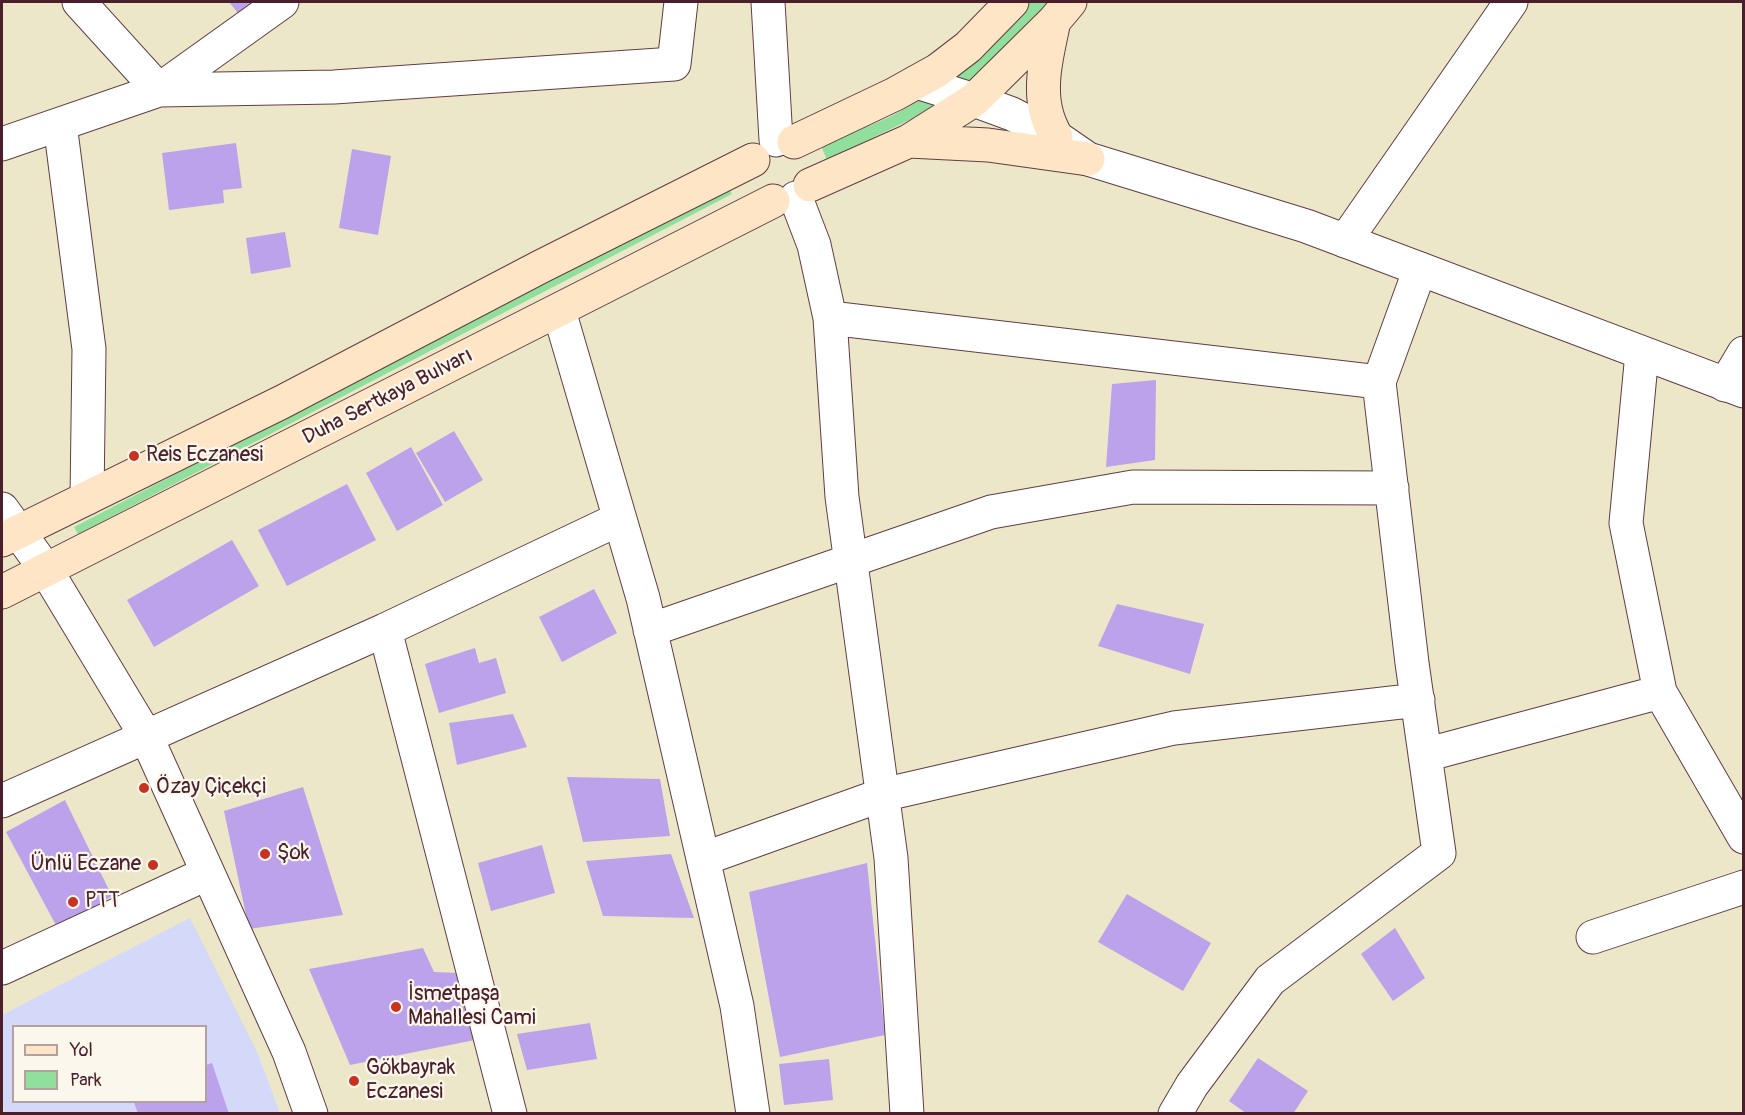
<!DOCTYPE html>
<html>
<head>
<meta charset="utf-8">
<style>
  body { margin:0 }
  #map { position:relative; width:1745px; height:1115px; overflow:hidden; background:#ede7c9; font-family:Pangolin,sans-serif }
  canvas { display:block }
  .frame { position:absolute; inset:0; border:3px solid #4a1f2b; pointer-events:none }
  .legend { position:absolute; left:12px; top:1025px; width:195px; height:78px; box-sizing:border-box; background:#fbf7ec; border:2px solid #b4a19f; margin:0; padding:8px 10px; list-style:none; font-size:18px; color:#4a1f2b }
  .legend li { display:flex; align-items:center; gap:12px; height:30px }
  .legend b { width:30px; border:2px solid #b4a19f }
</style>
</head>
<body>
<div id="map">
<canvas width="1745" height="1115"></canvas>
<div class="frame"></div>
<ul class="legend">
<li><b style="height:8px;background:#fde5c5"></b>Yol</li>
<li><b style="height:16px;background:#90df9d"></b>Park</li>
</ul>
</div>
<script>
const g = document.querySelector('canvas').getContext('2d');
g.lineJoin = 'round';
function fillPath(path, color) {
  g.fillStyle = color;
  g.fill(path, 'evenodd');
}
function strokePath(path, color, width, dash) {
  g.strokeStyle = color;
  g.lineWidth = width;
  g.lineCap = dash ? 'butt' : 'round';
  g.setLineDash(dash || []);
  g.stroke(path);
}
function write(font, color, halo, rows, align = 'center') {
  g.font = font + ' Pangolin,sans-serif';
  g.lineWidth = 4.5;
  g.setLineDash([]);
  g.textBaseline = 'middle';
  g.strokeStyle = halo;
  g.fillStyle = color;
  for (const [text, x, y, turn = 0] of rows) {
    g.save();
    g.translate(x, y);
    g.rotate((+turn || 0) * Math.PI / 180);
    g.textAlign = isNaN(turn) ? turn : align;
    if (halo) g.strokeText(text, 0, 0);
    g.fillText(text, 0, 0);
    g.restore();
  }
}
fillPath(new Path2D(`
  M190 918 258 1054 280 1113H5L2 1102V1015ZM14 1026H206V1102H14Z`), '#d4d8f9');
fillPath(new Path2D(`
  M1030 2H1049L975 84 956 77 995 40Z
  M922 98 938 106 827 160 819 141C856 132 890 120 922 98Z
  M728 187 732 194 78 534 74 527Z`), '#90df9d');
fillPath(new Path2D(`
  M229 2H260L241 17Z
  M236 143 242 188 223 190 224 203 169 210 162 153Z
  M352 149 391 156 378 235 339 228Z
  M285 232 291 267 251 274 246 238Z
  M1156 380 1155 460 1106 467 1112 384Z
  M454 431 483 480 445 502 416 453Z
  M411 447 443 505 397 531 366 473Z
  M347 484 376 540 287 586 258 530Z
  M232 540 259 586 154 647 127 600Z
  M594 589 617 633 562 662 539 617Z
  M1117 604 1204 624 1190 674 1098 646Z
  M475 648 479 663 496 658 506 693 439 713 425 664Z
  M513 714 527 747 457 765 449 723Z
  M567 777 660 779 670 836 583 842Z
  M303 787 343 915 249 929 224 811Z
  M65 800 112 896 58 929 6 832Z
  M542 845 555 893 491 911 478 863Z
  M671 854 694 918 603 916 586 861Z
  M867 863 885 1035 780 1057 749 892Z
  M1127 894 1211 943 1183 991 1098 942Z
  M1395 928 1425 978 1393 1001 1361 954Z
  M423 948 434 972 459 973 475 1040 350 1065 309 969Z
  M590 1023 597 1059 527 1070 517 1034Z
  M1258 1058 1308 1091 1293 1114H1247L1229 1101Z
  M829 1059 833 1100 784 1105 779 1064Z
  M212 1063 229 1114H138L134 1102H206V1065Z`), '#bba2ea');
const minor = new Path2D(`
  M79 2 159 90 334 87 674 64 681 2
  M768 2 776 140
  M60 124 89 349 87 498
  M2 144 159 90 282 2
  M796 198 814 245 830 318 842 497 891 858 907 1114
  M1345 241 1511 2
  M559 311 643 598 737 1006 753 1114
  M830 318 1379 382
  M1642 353 1626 523 1660 692 1744 837
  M1725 385 1744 353
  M2 509 46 570 146 736 289 1052 311 1114
  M385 630 510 1114
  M650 630 991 512 1133 487 1392 488
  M1425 755 1660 692
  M2 801 385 630 619 519
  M703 859 882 795 1174 728 1418 700
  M1593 937 1744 887
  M2 968 208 873
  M1175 1114 1192 1085 1270 980 1439 853 1412 663 1379 382 1420 269`);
const tertiary = new Path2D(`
  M917 82 974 100 1012 114 1056 137 1088 159 1306 226 1744 391`);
const secondary = new Path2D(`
  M1054 21C1048 50 1038 85 1047 115 1049 123 1053 130 1056 137
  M909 141 988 145 1088 159
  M794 142 895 94 938 70 968 47 1012 2
  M810 185 909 141 974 100 1054 21 1070 2
  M2 540 282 402 540 267 753 160
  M2 592 773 201`);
strokePath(minor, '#623d43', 35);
strokePath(tertiary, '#623d43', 35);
strokePath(secondary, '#623d43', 35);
strokePath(minor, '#fff', 33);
strokePath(tertiary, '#fff', 33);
strokePath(secondary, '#fde5c5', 33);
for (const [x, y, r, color] of [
  [134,456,6,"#c8321e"],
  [144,788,6,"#c8321e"],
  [265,854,6,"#c8321e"],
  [153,865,6,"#c8321e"],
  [73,902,6,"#c8321e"],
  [396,1007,6,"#c8321e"],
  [354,1081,6,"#c8321e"]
]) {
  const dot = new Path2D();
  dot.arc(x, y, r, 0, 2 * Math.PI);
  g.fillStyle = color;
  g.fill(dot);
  strokePath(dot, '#fbf7ec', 2);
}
write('21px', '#4a1f2b', '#fbf7ec', [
  ["Duha Sertkaya Bulvarı",388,397,-27]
]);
write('21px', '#4a1f2b', '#fbf7ec', [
  ["Reis Eczanesi",146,456],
  ["Özay Çiçekçi",156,788],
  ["Şok",277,854],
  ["Ünlü Eczane",141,865,"right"],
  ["PTT",85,902],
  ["İsmetpaşa",408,995],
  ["Mahallesi Cami",408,1019],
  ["Gökbayrak",366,1069],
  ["Eczanesi",366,1093]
], 'left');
</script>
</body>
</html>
